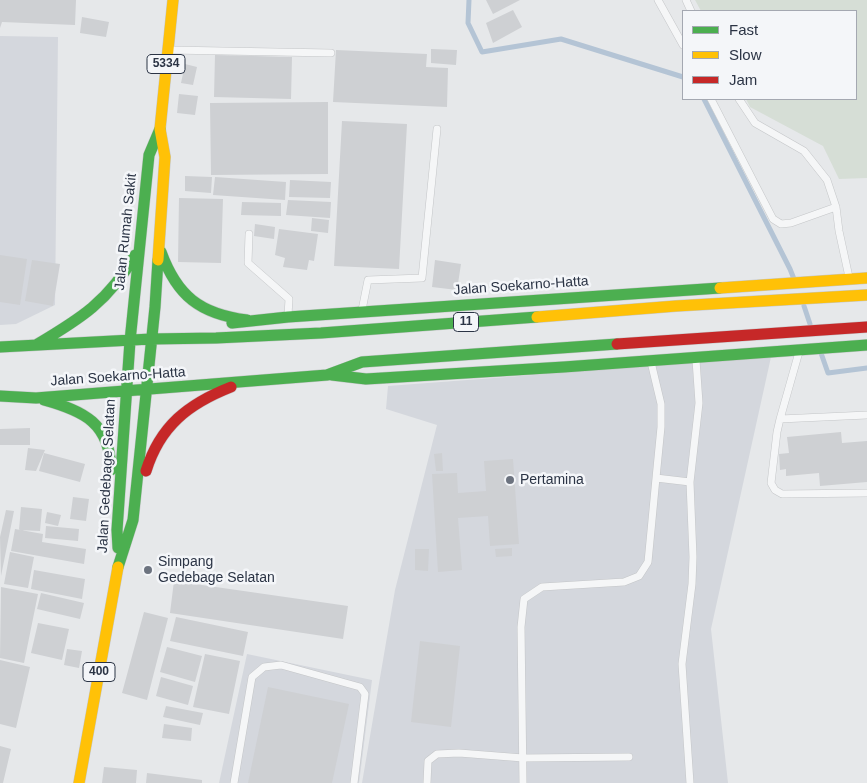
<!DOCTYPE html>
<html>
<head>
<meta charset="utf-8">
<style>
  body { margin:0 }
  #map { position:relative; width:867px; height:783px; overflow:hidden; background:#e6e8ea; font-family:Helvetica,sans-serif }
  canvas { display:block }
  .legend { position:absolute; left:682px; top:10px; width:175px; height:90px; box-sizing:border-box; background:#f4f6f9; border:1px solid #a4a8b1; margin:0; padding:6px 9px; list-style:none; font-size:15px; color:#2b3445 }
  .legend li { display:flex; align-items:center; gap:10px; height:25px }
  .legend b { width:25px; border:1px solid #a4a8b1 }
</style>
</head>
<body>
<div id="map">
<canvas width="867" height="783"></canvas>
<ul class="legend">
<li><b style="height:6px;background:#4caf50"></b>Fast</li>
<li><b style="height:6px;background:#ffc107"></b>Slow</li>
<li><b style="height:6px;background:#c62828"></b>Jam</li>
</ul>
</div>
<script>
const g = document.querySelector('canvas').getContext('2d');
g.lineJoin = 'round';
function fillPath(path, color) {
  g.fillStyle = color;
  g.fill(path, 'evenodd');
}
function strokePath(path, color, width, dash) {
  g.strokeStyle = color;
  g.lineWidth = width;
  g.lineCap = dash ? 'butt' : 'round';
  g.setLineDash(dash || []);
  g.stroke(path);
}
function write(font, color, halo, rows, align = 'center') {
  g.font = font + ' Helvetica,sans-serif';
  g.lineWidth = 5;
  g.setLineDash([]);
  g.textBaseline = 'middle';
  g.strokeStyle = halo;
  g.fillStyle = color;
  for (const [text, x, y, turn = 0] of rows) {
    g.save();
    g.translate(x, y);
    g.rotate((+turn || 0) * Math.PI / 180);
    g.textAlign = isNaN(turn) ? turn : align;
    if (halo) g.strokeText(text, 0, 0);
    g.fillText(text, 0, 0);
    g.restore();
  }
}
fillPath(new Path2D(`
  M0 36 58 37 55 305 16 324 0 325Z
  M771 357 711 629 728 783H362L395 590 437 425 386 409 388 386Z
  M247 654 372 680 359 783H219Z`), '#d4d7dd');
fillPath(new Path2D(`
  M695 0H867V178L839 179 823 146 750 107 746 99H856V11H701Z`), '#d6ded6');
strokePath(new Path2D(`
  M469 0 468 23 482 52 561 39 683 77
  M704 99 790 269 794 279
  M804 306 810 324
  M821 353 828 373 867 368`), '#b4c4d5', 5);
fillPath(new Path2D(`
  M0 0H76L75 25 2 22 0 28Z
  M486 0H520L493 14Z
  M513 10 522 27 493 43 486 23Z
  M82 17 109 22 106 37 80 33Z
  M431 49 457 50 456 65 431 63Z
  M336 50 427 54 426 67 448 68 447 107 333 102Z
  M215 55 292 57 291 99 214 97Z
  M185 64 197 67 193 85 181 83Z
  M179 94 198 96 195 115 177 113Z
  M328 102V174L211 175 210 103Z
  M342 121 407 124 399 269 334 266Z
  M185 176 212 177 211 193 185 191Z
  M215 177 286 182 285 200 213 195Z
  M290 180 331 182 330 198 289 197Z
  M179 198 223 199 221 263 178 262Z
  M288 200 331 202 330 218 286 215Z
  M242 202 281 203V216L241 215Z
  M312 218 329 220 328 233 311 231Z
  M255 224 275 227 274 239 254 236Z
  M279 229 318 234 314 261 309 260 307 270 283 267 285 258 275 255Z
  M0 255 27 259 20 305 0 302Z
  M32 260 60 264 53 306 25 301Z
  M435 260 461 264 457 290 432 287Z
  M30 428V445H0V429Z
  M841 432 842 443 867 441V482L820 486 819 473 786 476V469L780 470 779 454 789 453 787 437Z
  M28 448 45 450 36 471 25 470Z
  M44 453 85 464 80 482 39 471Z
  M442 453 443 471H436L434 454Z
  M513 459 519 544 490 546 488 516 458 518 462 570 438 572 432 474 457 473 458 493 486 491 484 461Z
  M73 497 89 499 86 521 70 519Z
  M21 507 42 509 40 531 19 530Z
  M6 510 14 511 1 576 0 537Z
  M47 512 61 515 58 526 45 523Z
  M46 526 79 529 78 541 45 538Z
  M15 529 43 534 42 542 86 549 84 564 11 551Z
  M512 548V556L496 557 495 549Z
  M415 549H429L428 571 415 570Z
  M10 552 34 557 28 588 4 584Z
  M34 570 85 579 82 599 31 589Z
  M174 581 348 606 343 639 170 613Z
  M1 587 38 594 24 663 0 658Z
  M41 593 84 603 80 619 37 609Z
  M144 612 168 618 147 700 122 693Z
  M176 617 248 632 243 656 170 641Z
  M38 623 69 629 62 660 31 653Z
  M420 641 460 646 451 727 411 722Z
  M167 647 202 656 195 682 160 672Z
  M67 649 82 651 79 668 64 665Z
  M205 654 240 661 229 714 193 707Z
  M0 660 30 667 16 728 0 724Z
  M161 677 193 686 188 705 156 696Z
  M268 687 349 704 332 783H248Z
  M166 706 203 713 200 725 163 717Z
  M164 724 192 728 191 741 162 738Z
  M0 746 11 749 3 783H0Z
  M104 767 137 770 136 783H102Z
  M147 773 202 780V783H146Z`), '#ced0d3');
const lane = new Path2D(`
  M658 0 683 45
  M686 0 691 11
  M170 50 331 53
  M711 99 773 219 781 224 791 223 836 207
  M739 99 755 123 804 151 827 180 836 207 839 231 849 277
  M249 234 248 263 289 299 288 315
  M362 310 368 280 422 278 437 129
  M799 352 780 419 867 415
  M651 362 661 404V427L656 478
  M780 419 777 432 771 483 775 490 782 494 867 493
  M234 783 252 677 264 667 281 665 360 687 365 694 354 783
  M427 783 428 761 437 754 459 753 523 758 629 757
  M523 783 521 627 524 599 542 587 624 582 639 576 648 562 656 478 690 482
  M690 783 682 664 692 584 693 557 690 482 699 403 696 360`);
const fast = new Path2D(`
  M161 252C177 296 200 314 247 320
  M232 323 288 317 720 288
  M36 345C80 319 109 301 135 255
  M0 347 151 339 216 338 321 333 537 317
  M332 375 366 379 564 367 867 345
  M0 396 36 398 327 375 362 362 617 344
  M44 400C84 411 110 423 111 470
  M118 548 117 530 130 341 149 155 160 129
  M118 567 133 520 155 307 158 260`);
const slow = new Path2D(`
  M158 260 165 157 160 129 173 0
  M720 288 867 278
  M537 317 676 306 867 295
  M79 783 118 567`);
const jam = new Path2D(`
  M617 344 867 327
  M146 471C160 426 188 404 231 387`);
strokePath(lane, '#c4c6c8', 8);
strokePath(fast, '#c4c6c8', 12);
strokePath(slow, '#c4c6c8', 12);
strokePath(jam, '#c4c6c8', 12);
strokePath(lane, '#f5f6f7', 7);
strokePath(fast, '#4caf50', 11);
strokePath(slow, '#ffc107', 11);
strokePath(jam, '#c62828', 11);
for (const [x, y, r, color] of [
  [510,480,5,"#6c737f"],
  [148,570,5,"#6c737f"]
]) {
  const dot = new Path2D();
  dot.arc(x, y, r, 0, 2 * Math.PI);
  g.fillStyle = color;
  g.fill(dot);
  strokePath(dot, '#f4f6f9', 2);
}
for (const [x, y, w] of [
  [166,64,38],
  [466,322,25],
  [99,672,32]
]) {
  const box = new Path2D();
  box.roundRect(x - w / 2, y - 9.5, w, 19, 4);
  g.fillStyle = '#f4f6f9';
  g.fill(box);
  strokePath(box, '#2b3445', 1);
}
write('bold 12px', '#2b3445', null, [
  ["5334",166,64],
  ["11",466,322],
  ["400",99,672]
]);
write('14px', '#2b3445', '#f4f6f9', [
  ["Jalan Rumah Sakit",126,232,-84],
  ["Jalan Soekarno-Hatta",521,286,-4],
  ["Jalan Soekarno-Hatta",118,377,-4],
  ["Jalan Gedebage Selatan",107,476,-87]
]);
write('14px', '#2b3445', '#f4f6f9', [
  ["Pertamina",520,480],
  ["Simpang",158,562],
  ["Gedebage Selatan",158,578]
], 'left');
</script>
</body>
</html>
